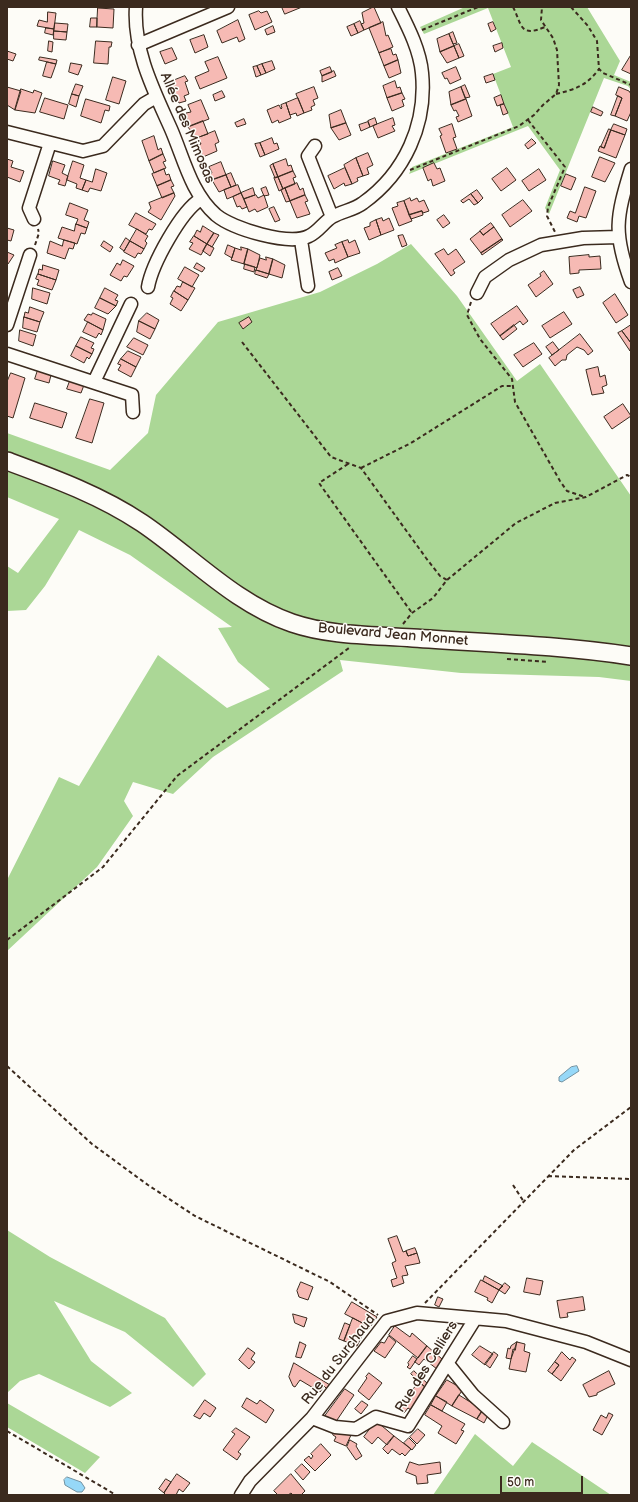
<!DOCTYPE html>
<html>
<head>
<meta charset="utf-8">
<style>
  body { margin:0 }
  #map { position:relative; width:638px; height:1502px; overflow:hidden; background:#fdfcf7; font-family:"Balsamiq Sans",sans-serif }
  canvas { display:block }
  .frame { position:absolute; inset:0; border:8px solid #3b2a1e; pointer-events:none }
  .scale { position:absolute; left:500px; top:1476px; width:83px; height:18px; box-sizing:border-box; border:2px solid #3b2a1e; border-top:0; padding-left:5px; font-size:12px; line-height:14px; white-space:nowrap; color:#3b2a1e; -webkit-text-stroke:3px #fdfcf7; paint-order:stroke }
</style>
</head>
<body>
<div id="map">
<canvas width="638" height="1502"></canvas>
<div class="frame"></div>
<div class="scale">50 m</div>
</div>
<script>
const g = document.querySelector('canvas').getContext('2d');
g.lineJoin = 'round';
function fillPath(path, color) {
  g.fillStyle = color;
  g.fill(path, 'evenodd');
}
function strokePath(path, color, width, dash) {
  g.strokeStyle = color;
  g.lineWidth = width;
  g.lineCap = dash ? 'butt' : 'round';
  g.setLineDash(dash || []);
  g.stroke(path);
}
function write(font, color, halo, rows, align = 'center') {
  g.font = font + ' "Balsamiq Sans",sans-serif';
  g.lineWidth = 3;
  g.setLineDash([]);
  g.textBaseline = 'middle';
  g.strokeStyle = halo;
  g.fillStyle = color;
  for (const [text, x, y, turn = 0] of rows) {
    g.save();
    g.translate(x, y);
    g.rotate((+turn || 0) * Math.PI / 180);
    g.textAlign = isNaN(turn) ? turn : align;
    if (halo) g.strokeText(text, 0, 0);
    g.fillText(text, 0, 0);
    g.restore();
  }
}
fillPath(new Path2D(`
  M465 7H587L620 61 614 75 631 82V90L628 86 604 78 549 214 545 208 560 170 528 126 409 174 412 167 513 127 493 74 511 67 488 8 424 34 420 27Z
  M411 244 457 296 517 381 540 364 631 496V681L599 677 461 673 340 660 343 671 213 757 173 794 133 782 124 801 133 816 97 867 7 951V880L59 777 79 786 158 655 227 708 270 689 238 662 218 628 232 627 130 555 79 530 45 586 26 610 7 611V566L18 573 59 519 7 497V433L110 470 148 433 156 395 218 322 320 292 377 264Z
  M7 1230 50 1257 165 1318 206 1374 193 1387 125 1332 54 1301 91 1361 132 1393 110 1407 39 1374 20 1381 7 1393Z
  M7 1403 100 1457 85 1473 7 1427Z
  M475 1434 513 1466 532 1442 611 1495H433Z`), '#abd796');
const water = new Path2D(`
  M577 1066 579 1071 562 1082 559 1081V1077L571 1067Z
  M67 1477 81 1482 85 1488 82 1492H77L65 1485 64 1480Z`);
fillPath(water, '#96d8f8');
strokePath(water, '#7292a1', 1);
const building = new Path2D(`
  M282 7H302L285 14Z
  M374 7 381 23 364 30 361 24 364 23 362 13Z
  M98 8 114 9 113 28 97 27Z
  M259 11 261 13 267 11 272 22 255 30 249 15Z
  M48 12 56 13 54 29 37 26 39 20 47 22Z
  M91 18H97V27H90Z
  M238 20 245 39 239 42 237 37 222 43 217 31Z
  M360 21 364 30 358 33 354 24Z
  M383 22 386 36 388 35 393 47 379 53 369 28Z
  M493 22 496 29 491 32 488 24Z
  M55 23 68 24 67 32 54 31Z
  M354 24 358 33 351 36 347 27Z
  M273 26 275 32 267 35 265 30Z
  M46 28 54 29 53 35 45 33Z
  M54 31 67 32 66 40 54 39Z
  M453 32 457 43 453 44 449 34Z
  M449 34 454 46 440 52 437 39Z
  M204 35 208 47 195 53 190 40Z
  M49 41 53 42 52 52 48 51Z
  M96 41 112 42 111 47H109L108 64 94 63Z
  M502 43 503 48 495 52 493 46Z
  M459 44 464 56 459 58 454 46Z
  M454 46 459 58 447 63 440 52Z
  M172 48 177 59 165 64 160 52Z
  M391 49 393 55 396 54 398 60 384 66 379 53Z
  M7 51 16 54 13 61 7 59Z
  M631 55V74L622 70Z
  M40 57 57 60 56 64 39 60Z
  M218 57 227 78 200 89 195 77 209 71 205 62Z
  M398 60 401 73 389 78 384 66Z
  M272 61 275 69 266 73 262 64Z
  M47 62 56 64 51 78 43 76Z
  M71 63 82 65 78 75 69 72Z
  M262 64 266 73 261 75 257 66Z
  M257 66 261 75 256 77 253 67Z
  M330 67 332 72 322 76 320 71Z
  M456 67 461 79 450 84 447 78 445 79 442 73Z
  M334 71 336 76 322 82V76Z
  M493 74 495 80 486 83 484 77Z
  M185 76 188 81 185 82 189 94 184 96 186 101 179 103 170 82Z
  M113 77 126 81 119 104 106 100Z
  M395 81 397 88 400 87 402 93 387 98 383 86Z
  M76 84 83 86 79 96 72 94Z
  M465 85 470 97 465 98 461 87Z
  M7 87 21 91 15 110 7 105Z
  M314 87 318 98 313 100 315 105 311 107 312 110 304 113 296 94Z
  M461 87 466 99 451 105 449 92Z
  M619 87 629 91 631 94V112L627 121 615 116 622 98 616 95Z
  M21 89 33 93 34 90 42 93 35 113 15 110Z
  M222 91 225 97 215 101 213 95Z
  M402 93 405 99 402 100 404 106 392 111 387 98Z
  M72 94 79 96 76 107 69 104Z
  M501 95 504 104 497 106 494 98Z
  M618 96 622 98 615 116 611 115Z
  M45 98 68 105 64 119 40 112Z
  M298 98 304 113 297 116 296 113 290 115 286 103Z
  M86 99 110 106 109 111 105 110 101 123 81 116Z
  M466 99 472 116 458 122 456 117 459 116 456 110 454 111 451 105Z
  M201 100 209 119 188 127 186 113 191 112 188 105Z
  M286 103 291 118 279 123 278 120 272 123 267 110 279 105 281 109 282 108 281 105Z
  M504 104 508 113 503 115 500 105Z
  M593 107 603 112 601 116 591 112Z
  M341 110 346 123 331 128 329 115Z
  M375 118 377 124 370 127 368 121Z
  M393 118 395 125 392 126 395 131 378 138 373 126Z
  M244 119 246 124 237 127 235 123Z
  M203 121 208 134 196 138 188 127Z
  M368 122 370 127 361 131 359 125Z
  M346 123 351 135 339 140 331 128Z
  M452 124 456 137 453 138 457 149 446 153 440 136 442 135 439 129Z
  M614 124 627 129 625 135 611 130Z
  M609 129 611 130 604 148 601 147Z
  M611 130 625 135 616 158 598 151 600 146 604 148Z
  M215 131 219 142 215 144 217 151 203 157 198 145 201 144 198 138Z
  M154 136 158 150 161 148 163 154 149 161 142 141Z
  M272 138 274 144 277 143 279 149 265 155 260 143Z
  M532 139 536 143 528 149 525 145Z
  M260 143 265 155 260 157 255 144Z
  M368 153 373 165 367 168 369 174 363 176 356 158Z
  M163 154 166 161 163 162 166 168 154 173 149 161Z
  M600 157 615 163 605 182 592 177Z
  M356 158 363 176 357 178 358 181 352 184 344 165Z
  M7 159 13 161 11 167 24 171 20 182 7 177Z
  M286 159 288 166 291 165 293 171 278 177 273 164Z
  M53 161 65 165 62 173 68 176 65 186 58 184 60 180 49 176Z
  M73 161 84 165 80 178 86 180 82 190 76 188 77 184 67 180Z
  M221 162 226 175 212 180 209 174 212 173 209 167Z
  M434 163 437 169 440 168 445 181 433 186 431 179 428 181 423 168Z
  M273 164 278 177 275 178 270 166Z
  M345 168 352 184 345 186 344 183 334 189 328 176Z
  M507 168 516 180 501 191 492 179Z
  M96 169 107 173 101 191 90 188 88 192 82 190 86 180 92 182Z
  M164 169 166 175 169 174 171 180 157 186 152 174Z
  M539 169 546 180 529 191 522 181Z
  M293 171 296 177 293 178 295 184 283 189 278 177Z
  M231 173 236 185 231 187 226 175Z
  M566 174 576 178 571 190 561 186Z
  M226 175 231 187 219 192 212 180Z
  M278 177 283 189 279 191 274 178Z
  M171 180 174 186 171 187 174 193 162 198 157 186Z
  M297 183 300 190 303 188 305 195 290 201 285 188Z
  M238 185 241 193 227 199 224 190Z
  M266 187 269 195 264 196 261 189Z
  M585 187 596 191 586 218 579 216 577 222 567 218 570 211 575 213Z
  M253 188 255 195 244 199 241 193Z
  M285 188 290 201 286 202 281 190Z
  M477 190 483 198 478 203 471 194Z
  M174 193 175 196 161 220 148 212 151 208 149 203Z
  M241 193 247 207 242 209 240 206 237 207 233 197Z
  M471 194 478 203 474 205 469 199 463 203 461 201Z
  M256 195 258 198 264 195 268 207 257 212 255 209 249 212 244 199Z
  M305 195 308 201 305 202 310 214 297 218 290 201Z
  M410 198 411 201 417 198 419 202 424 200 429 211 423 213 422 211 409 215 404 201Z
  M523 200 532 211 510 227 502 215Z
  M404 201 412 221 399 226 392 208 398 206 397 203Z
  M70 203 88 210 84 220 89 222 87 228 76 224 78 219 66 215Z
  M274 207 280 220 275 222 269 209Z
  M422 211 423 215 411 219 409 215Z
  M136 213 156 224 152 230 149 229 146 234 129 225Z
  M444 215 450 223 443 228 437 220Z
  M382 218 383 221 389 218 394 230 381 235 376 220Z
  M376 220 381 235 369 240 364 228 370 226V223Z
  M491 223 494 227 483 235 480 231Z
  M76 224 87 228 85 234 81 233 77 244 58 238 62 227 74 231Z
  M203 226 214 233 207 244 194 236 197 230 200 232Z
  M494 227 502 239 481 253 470 239 480 231 483 235Z
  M7 228 14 230 11 241 7 240Z
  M137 229 148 236 145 241 147 243 144 249 130 241Z
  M214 233 219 235 212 247 207 244Z
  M403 235 407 245 402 247 398 236Z
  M194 236 207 244 201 255 189 249 193 243 190 242Z
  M126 238 130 241 124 251 120 248Z
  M502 239 503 240 482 255 481 253Z
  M64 240 75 243 73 249 69 248 65 259 47 253 50 241 62 246Z
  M348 240 349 243 355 240 360 253 348 257 342 242Z
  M104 241 113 247 110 252 101 246Z
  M130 241 144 249 141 254 138 253 135 258 124 252Z
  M342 242 348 257 335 263 334 259 329 261 325 253 337 248 335 245Z
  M207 244 214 248 210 256 203 251Z
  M228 245 235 248 232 258 225 254Z
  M241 247 248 249 244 264 231 260 235 248 241 250Z
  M248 249 260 255 257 268 244 264Z
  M444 249 448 255 456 249 465 262 453 270 455 273 451 276 435 254Z
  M7 252 14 255 8 264H7Z
  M589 255V257L600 256 601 269 579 270V273L570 274 569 257Z
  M266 257 273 259 269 274 256 270 260 258 266 260Z
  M273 259 285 265 282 278 269 274Z
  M123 260 134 266 127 277 124 276 121 281 110 275 117 263 120 265Z
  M197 263 205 268 202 272 194 268Z
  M245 264 255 267 254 272 244 269Z
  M43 265 59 270 56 280 38 274 39 269 42 270Z
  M185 267 199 275 192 287 178 279Z
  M338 268 342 276 332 280 329 272Z
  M256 270 269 274 267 278 255 274Z
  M544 271 553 284 536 297 528 285 541 276 540 274Z
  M38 274 56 280 52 290 37 285 39 280 36 279Z
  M183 282 195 288 188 300 174 291 177 286 180 287Z
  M580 287 584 295 577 298 573 290Z
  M33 288 50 293 47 304 32 299Z
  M105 288 118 295 115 300 118 301 116 306 100 298Z
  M174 291 188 300 181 311 170 304 173 298 171 297Z
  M615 294 628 315 616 323 603 303Z
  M100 298 116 306 108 314 95 308Z
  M517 306 528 321 523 325 520 321 500 336 491 324Z
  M30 307 44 312 40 322 24 317 25 312 28 313Z
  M564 312 572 324 550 338 542 326Z
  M93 313 106 319 103 330 84 320 88 314 91 315Z
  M147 313 159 320 155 329 139 321Z
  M24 317 40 322 37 332 23 328Z
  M249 317 252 322 243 329 239 323Z
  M139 321 155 329 150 339 137 332Z
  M88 322 103 330 101 335 99 333 96 338 83 332Z
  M514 325 517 329 503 340 500 336Z
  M631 325V343L622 331Z
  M20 330 36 335 33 346 19 341Z
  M622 331 631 343 630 351 618 333Z
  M580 334 593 351 588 355 584 350 577 347 567 355 566 360H562L555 366 549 358Z
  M81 337 94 343 91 348 94 349 92 354 76 346Z
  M134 338 148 345 143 355 127 347Z
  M553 342 559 350 552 355 546 347Z
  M534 343 542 354 523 367 514 355Z
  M76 346 92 354 89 359 87 357 84 363 71 356Z
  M128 351 141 357 136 367 121 359Z
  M121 359 136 367 131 377 118 370 121 365 118 364Z
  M598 367 600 377 605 375 607 385 602 387 604 393 592 395 586 370Z
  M38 370 51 375 49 383 35 379Z
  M11 373 25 378 13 418 7 416V382Z
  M70 381 84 385 81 393 67 389Z
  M90 399 104 403 92 443 76 438Z
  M35 403 67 413 62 428 30 418Z
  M623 404 631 416 612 429 604 417Z
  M397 1236 403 1252 406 1251 408 1256 417 1253 420 1263 405 1266 408 1275 402 1276 404 1283 393 1287 391 1280 397 1278 392 1263 396 1261 388 1239Z
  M415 1248 417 1253 408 1256 406 1251Z
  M485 1276 503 1286 499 1290 483 1281Z
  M527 1278 543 1281 540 1295 524 1292Z
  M481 1280 499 1290 492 1303 487 1300 488 1298 475 1292Z
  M301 1282 313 1287 308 1300 299 1297 297 1291Z
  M505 1283 510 1287 505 1294 499 1290Z
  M438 1297 443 1299 439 1307 435 1305Z
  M583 1297 585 1310 567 1313 568 1317 560 1318 557 1301Z
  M352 1302 377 1317 370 1327 345 1314Z
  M293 1314 307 1318 304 1327 295 1323Z
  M353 1318 370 1327 368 1330H365L357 1346 344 1341Z
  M345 1323 350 1325 344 1341 339 1339Z
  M395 1326 410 1337 412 1333 427 1346 418 1358 389 1335Z
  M389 1336 396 1342 385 1358 374 1351 381 1342 384 1343Z
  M300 1342 306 1345 301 1358 296 1357Z
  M517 1342 511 1359 506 1358 508 1348 510 1349 511 1346Z
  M517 1342 525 1344 524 1351 530 1353 526 1372 509 1369 513 1349 515 1350Z
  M427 1346 442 1359 437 1369 424 1359 419 1365 415 1362Z
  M480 1346 493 1354 485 1365 472 1355Z
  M248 1348 255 1353 251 1359 255 1362 249 1369 239 1360Z
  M494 1352 498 1355 490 1368 485 1364Z
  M562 1352 570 1360 572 1357 576 1360 561 1381 552 1374 559 1365 555 1362Z
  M413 1356 417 1359 410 1369 407 1367 409 1365 408 1363Z
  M555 1362 559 1365 552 1374 548 1371Z
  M294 1363 330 1385 327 1389 324 1386 320 1392 300 1380 295 1387 293 1386 289 1377Z
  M414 1371 428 1384 426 1388 411 1374Z
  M609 1371 615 1384 597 1393V1395L589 1397 583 1385Z
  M369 1373 382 1383 369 1400 358 1391 367 1378 366 1377Z
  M447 1380 463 1389 452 1406 436 1396Z
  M419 1382 426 1388 411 1410 408 1408 404 1413 398 1409Z
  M345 1389 354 1395 335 1423 325 1416Z
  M459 1395 483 1410 477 1419 452 1406Z
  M436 1396 447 1402 442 1411 431 1405Z
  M247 1398 257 1404 260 1400 274 1410 266 1423 242 1407Z
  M205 1400 216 1408 210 1417 204 1413 200 1419 194 1416Z
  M362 1401 368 1405 361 1414 355 1409Z
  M431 1405 465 1424 461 1430 464 1431 456 1444 438 1433 442 1426 425 1415Z
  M482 1411 488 1415 484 1423 477 1419Z
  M609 1413 613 1415 602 1435 593 1430 601 1415 606 1418Z
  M376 1421 394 1436 387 1445 378 1437 372 1444 364 1437Z
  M236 1428 250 1437 238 1452 241 1454 237 1460 223 1450 235 1434 232 1432Z
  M335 1429 351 1435 346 1446 334 1441 336 1437 333 1435Z
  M418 1429 425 1435 417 1444 410 1437Z
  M394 1436 411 1449 405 1456 402 1453 400 1455 392 1449 388 1454 383 1449Z
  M409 1438 416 1445 412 1450 404 1443Z
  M350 1440 357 1444 356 1446 362 1456 356 1460 347 1447Z
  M321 1444 331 1455 315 1471 304 1460 309 1456 311 1459 313 1456 311 1454Z
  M410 1462 419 1465 440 1462 441 1473 427 1475 428 1483 417 1484 416 1476 406 1472Z
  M302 1464 310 1472 303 1480 295 1471Z
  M177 1474 190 1483 183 1492 179 1489 176 1495H166L164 1493Z
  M291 1474 305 1491 301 1495H293L291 1493 288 1495H278L274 1491Z
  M166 1479 171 1482 164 1493 159 1489Z`);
fillPath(building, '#f6bab4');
strokePath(building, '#3b2a1e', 1);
const street = new Path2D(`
  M136 7C133 50 154 91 171 129 184 159 191 193 216 215 233 229 289 246 309 236 318 232 324 222 332 217 342 211 354 210 363 203 405 173 427 124 422 73 420 50 408 27 398 7
  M138 45 228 7
  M7 132 83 151 103 146 144 104 156 97
  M315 146 308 156 332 217
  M631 169C616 218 613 233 631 282
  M34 219 29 208 50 143
  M301 240 308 286
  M148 287C152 264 181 211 201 199
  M477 293 485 277 509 260 541 245 583 238 618 237
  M7 325 30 255
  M7 354 132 395 133 412
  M94 382 131 304
  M448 1364 473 1395 503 1422
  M312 1418 335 1427 356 1429 376 1417 408 1426 475 1319
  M241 1495 250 1481 312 1418 387 1321 417 1313 506 1321 586 1342 631 1360`);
const secondary = new Path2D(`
  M7 461C53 478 100 495 142 523 191 556 234 603 292 623 330 636 373 635 413 638 485 643 559 645 631 656`);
strokePath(street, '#3b2a1e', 15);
strokePath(secondary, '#3b2a1e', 20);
strokePath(new Path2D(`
  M513 7C522 24 519 38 545 27
  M571 7 588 26 597 41 599 69 603 73 631 85
  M422 30 478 7
  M556 94C576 89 586 86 599 69
  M528 120 565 167 548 207 547 216 555 232
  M410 170 519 126 534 115 543 105 556 94 559 85 557 50 553 38 541 20 542 7
  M35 245 39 233 38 229
  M471 302 467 315 480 339 512 379 515 402 560 481 567 491 585 497
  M242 342 331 457 361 468 426 558 440 576 447 580
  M348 464 319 483 412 613
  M361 468 411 443 502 386H513
  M403 624 412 613 433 598 447 580 516 523 555 503 586 497 627 475 631 477
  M507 659 548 662
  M7 940 103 867 177 776 349 648
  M7 1066 92 1144 148 1185 195 1216 330 1282 378 1315
  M548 1176 631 1179
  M513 1185 524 1202
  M425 1303 574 1150 631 1107
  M7 1431 116 1495`), '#3b2a1e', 2, [4, 3]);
strokePath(street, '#fdfcf7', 12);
strokePath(secondary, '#fdfcf7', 17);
write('14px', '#3b2a1e', '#fdfcf7', [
  ["Allée des Mimosas",187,128,67],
  ["Boulevard Jean Monnet",393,635,5],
  ["Rue du Surchaud",339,1360,-52],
  ["Rue des Celliers",427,1367,-58]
]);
</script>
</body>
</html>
